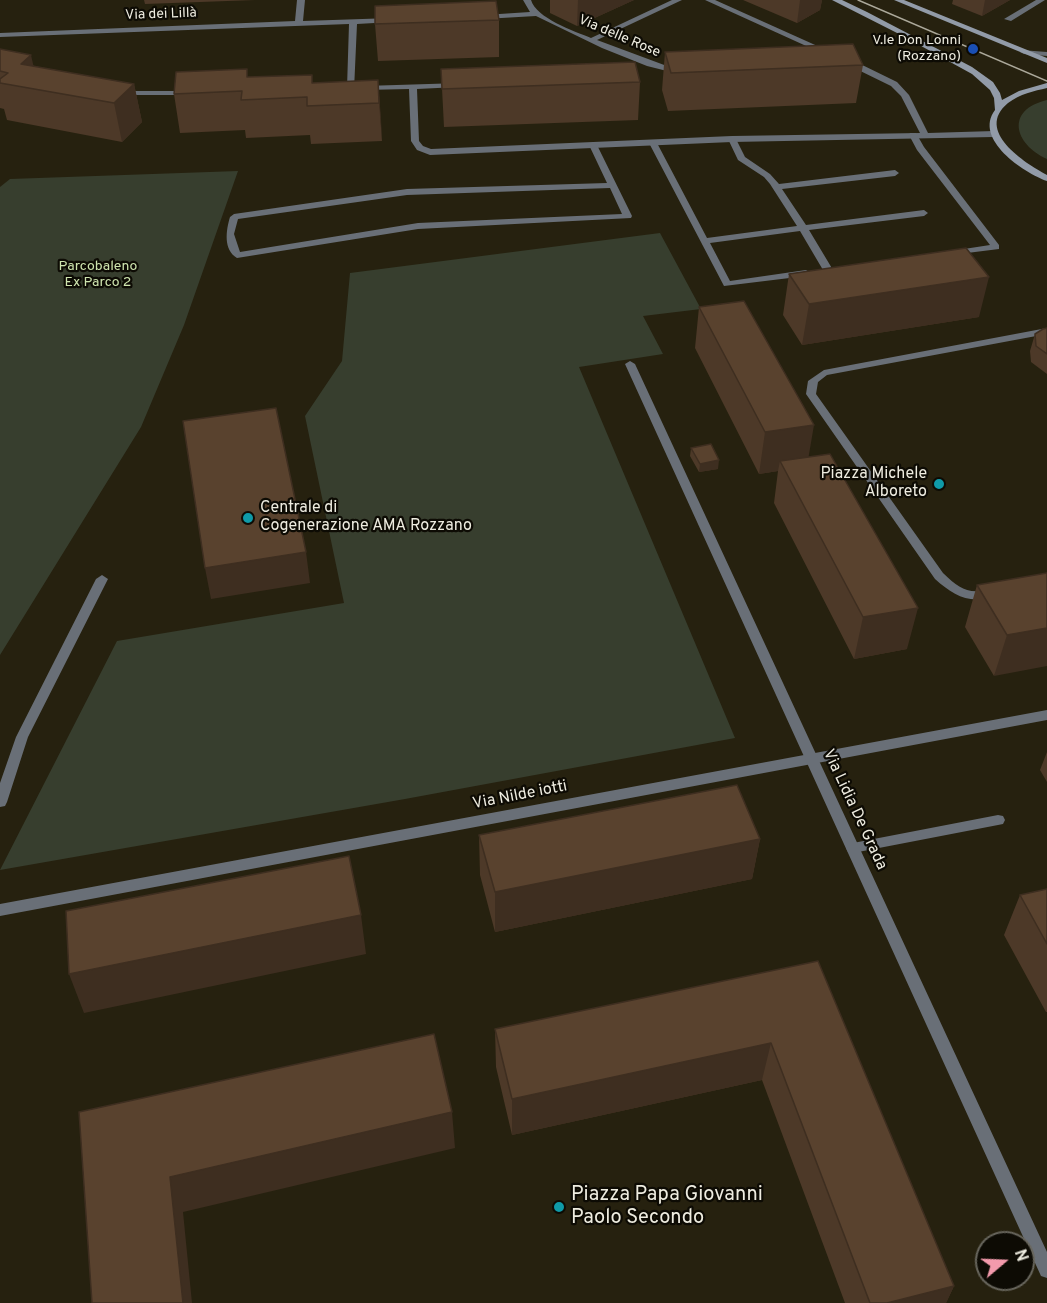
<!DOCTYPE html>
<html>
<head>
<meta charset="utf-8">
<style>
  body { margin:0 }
  #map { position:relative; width:1047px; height:1303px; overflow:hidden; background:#26210f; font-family:Overpass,sans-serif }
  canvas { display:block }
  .north { position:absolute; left:975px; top:1231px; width:60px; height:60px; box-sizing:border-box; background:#0d0b04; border:2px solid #67655c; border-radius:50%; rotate:71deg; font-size:16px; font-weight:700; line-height:24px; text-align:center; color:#eeece0 }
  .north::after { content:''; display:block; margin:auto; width:21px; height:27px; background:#f39aac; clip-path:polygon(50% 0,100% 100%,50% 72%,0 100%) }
</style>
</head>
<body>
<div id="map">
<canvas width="1047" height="1303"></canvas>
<div class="north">N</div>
</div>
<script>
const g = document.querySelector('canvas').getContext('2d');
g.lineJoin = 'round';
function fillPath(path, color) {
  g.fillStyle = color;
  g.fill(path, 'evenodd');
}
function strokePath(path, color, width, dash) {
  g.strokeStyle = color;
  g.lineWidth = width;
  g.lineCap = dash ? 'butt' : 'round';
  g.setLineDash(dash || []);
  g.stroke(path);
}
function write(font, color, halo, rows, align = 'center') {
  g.font = font + ' Overpass,sans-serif';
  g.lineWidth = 4.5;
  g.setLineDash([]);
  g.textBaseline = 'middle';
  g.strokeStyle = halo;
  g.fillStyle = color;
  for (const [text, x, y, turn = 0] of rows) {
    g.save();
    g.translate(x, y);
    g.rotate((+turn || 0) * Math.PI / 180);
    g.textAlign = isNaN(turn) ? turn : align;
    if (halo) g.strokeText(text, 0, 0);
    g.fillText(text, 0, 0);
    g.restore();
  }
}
fillPath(new Path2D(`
  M1047 100V159C1014 144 1005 110 1047 100Z
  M238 171 184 325 141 427 0 655V187L10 179Z
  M660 233 701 309 643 316 663 354 579 367 735 738 405 799 0 870 117 641 344 603 305 416 342 361 350 273Z`), '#373e2e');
fillPath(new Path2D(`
  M910 133H916L924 147 999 245V249L951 255V251L990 245 917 150 909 135Z
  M729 137H735L745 157 770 174 779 184 895 170 899 173 895 176 782 189 806 225 924 210 928 213 924 216 809 230 833 270 828 273 823 270 800 231 710 243 730 281 806 270 811 273 806 276 724 286 649 143 653 140 657 143 707 238 797 226 770 184 764 177 738 160 728 139Z
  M593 142 597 145 632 216 631 218 418 229 237 258C223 250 226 230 230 217L234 214 407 189 607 183 589 145ZM610 188 622 214 418 223 240 252 234 234 238 219 407 195Z
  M102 575 108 579 28 737 7 802 5 806 0 807V783L16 737 96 579Z
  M998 815 1003 816 1005 820 1003 824 998 825 853 853 848 852 846 848 848 844 853 843Z`), '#696f77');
fillPath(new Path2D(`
  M1047 328V334L827 375 818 382 816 394 943 573C959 588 966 594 988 590L994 594 992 597C968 604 953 595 935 579L806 394 808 381 824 370Z
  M1047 710V720L0 916V904Z`), '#696f77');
fillPath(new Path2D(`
  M297 0H305L303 21 392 18 396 20 392 22 357 24 354 90 347 88 349 24 0 37V33L295 21Z
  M523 0H531C536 18 574 31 591 38L672 0H682L597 40 683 72 679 74 647 66 602 48 536 16 484 19 480 17 484 15 530 12Z
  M705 0H715L833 53 826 55Z
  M1036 0H1045L1011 21 1004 19Z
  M844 59H850L897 82 909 95 928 133 994 131 998 134 994 137 732 142 430 155 417 150 411 141 409 89 364 90 360 88 364 86 461 83V87H458L417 89 419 141 423 146 431 149 732 136 920 133 901 96 891 86 844 63Z
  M118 91H188L192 93 188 95H121L117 93Z
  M630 361 635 364 1047 1252V1278L1041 1276 625 364Z`), '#696f77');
fillPath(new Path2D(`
  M1021 50 1047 52V56L1024 54 1020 52Z`), '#696f77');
fillPath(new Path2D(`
  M832 0H842L867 12 972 67 993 82 1000 93 1002 100 1019 91 1047 83V88C1034 91 1020 94 1008 103 974 131 1025 163 1047 175V181C1024 173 973 139 995 110L994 98 990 90 972 74 903 36Z
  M894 0H904L1047 58V63Z`), '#929ba8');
strokePath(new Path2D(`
  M858 0 1047 81`), '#aca99b', 1.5);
fillPath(new Path2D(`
  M144 0H255L145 4Z
  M550 0H634L577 26 550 13Z
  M743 0H822L820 10 797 23Z
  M953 0H1010L982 16 952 4Z
  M499 20V57L378 61 375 24Z
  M0 49 34 66 134 84 142 122 122 142 7 120 4 109 0 108Z
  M665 52 863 65 856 103 668 111 662 90Z
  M441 69 640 82 638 120 444 127Z
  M249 77 313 83 378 80 382 141 311 144 310 135 246 138 245 130 180 133 174 94Z
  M789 274 979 317 802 345 783 315Z
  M699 307 809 457 907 649 854 659 774 503 778 471 759 474 695 348Z
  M1047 328V374L1031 362 1030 351 1035 334Z
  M691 448 718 469 699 472 690 456Z
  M1047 573 994 676 965 627 977 585Z
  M1047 752V782L1040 770Z
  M479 835 760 839 752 879 495 932 480 875Z
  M1047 889V1012H1046L1004 935 1020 895Z
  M818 961 954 1286 946 1303H845L762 1080 512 1135 496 1067 495 1029Z`), '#4d3928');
fillPath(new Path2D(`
  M578 0H634L577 26Z
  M800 0H822L820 10 797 23Z
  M985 0H1010L982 16Z
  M31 55 39 90 21 64Z
  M378 80 381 119 382 141 379 103Z
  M134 84 142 122 122 142 114 103Z
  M989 277 979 317 802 345 809 304Z
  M814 425 807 466 780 461 778 471 759 474 765 432Z
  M719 460 718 469 699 472 700 464Z
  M306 552 310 583 211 599 205 568Z
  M918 608 907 649 854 659 863 617Z
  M1047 628V666L994 676 1007 635Z
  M760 839 752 879 495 932V892Z
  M361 915 366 954 84 1013 69 974Z
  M771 1043 762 1080 512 1135V1099Z
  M452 1112 455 1148 183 1212 192 1303H183L170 1177Z
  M954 1286 946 1303H887Z`), '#3e2e20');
const building = new Path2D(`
  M496 1 499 20 375 24V6Z
  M853 44 863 65 671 73 665 52Z
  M0 49 31 55 21 64 134 84 114 103 0 83V79L8 73 0 71Z
  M635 62 640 82 442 89 441 69Z
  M247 69V77L312 75V83L378 80 379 103 307 106V97L241 100 242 91 174 94 176 72Z
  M966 248 989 277 809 304 789 274Z
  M744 301 814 425 765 432 699 307Z
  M1047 328V354L1036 346 1035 334 1043 329Z
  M276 408 306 552 205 568 183 421Z
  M711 444 719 460 700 464 691 448Z
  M830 454 918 608 863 617 780 461Z
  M1047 573V628L1007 635 977 585Z
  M737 785 760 839 495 892 479 835Z
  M349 856 361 915 69 974 66 911Z
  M1047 889V944L1020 895Z
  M818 961 954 1286 887 1303H870L771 1043 512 1099 495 1029Z
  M434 1034 452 1112 170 1177 183 1303H92L79 1112Z`);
fillPath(building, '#59422e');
strokePath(building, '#3e2e20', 1.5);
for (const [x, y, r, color] of [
  [973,49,6,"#1a4fb4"],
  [939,484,6,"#0f9aa8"],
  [248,518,6,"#0f9aa8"],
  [559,1207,6,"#0f9aa8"]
]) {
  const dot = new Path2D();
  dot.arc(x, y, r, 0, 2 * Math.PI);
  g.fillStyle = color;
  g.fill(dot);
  strokePath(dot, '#0d0b04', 2);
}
write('14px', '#eeece0', '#0d0b04', [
  ["Via dei Lillà",161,15,-2],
  ["Via delle Rose",619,37,23]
]);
write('14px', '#eeece0', '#0d0b04', [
  ["V.le Don Lonni",961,41],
  ["(Rozzano)",961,57]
], 'right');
write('14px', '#cee4ae', '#0d0b04', [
  ["Parcobaleno",98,267],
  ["Ex Parco 2",98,283]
]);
write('16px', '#eeece0', '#0d0b04', [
  ["Piazza Michele",927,475],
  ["Alboreto",927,493],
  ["Centrale di",260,509,"left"],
  ["Cogenerazione AMA Rozzano",260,527,"left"]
], 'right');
write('16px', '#eeece0', '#0d0b04', [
  ["Via Nilde iotti",520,796,-11],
  ["Via Lidia De Grada",854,810,65]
]);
write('20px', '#eeece0', '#0d0b04', [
  ["Piazza Papa Giovanni",571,1196],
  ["Paolo Secondo",571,1219]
], 'left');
</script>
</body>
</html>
